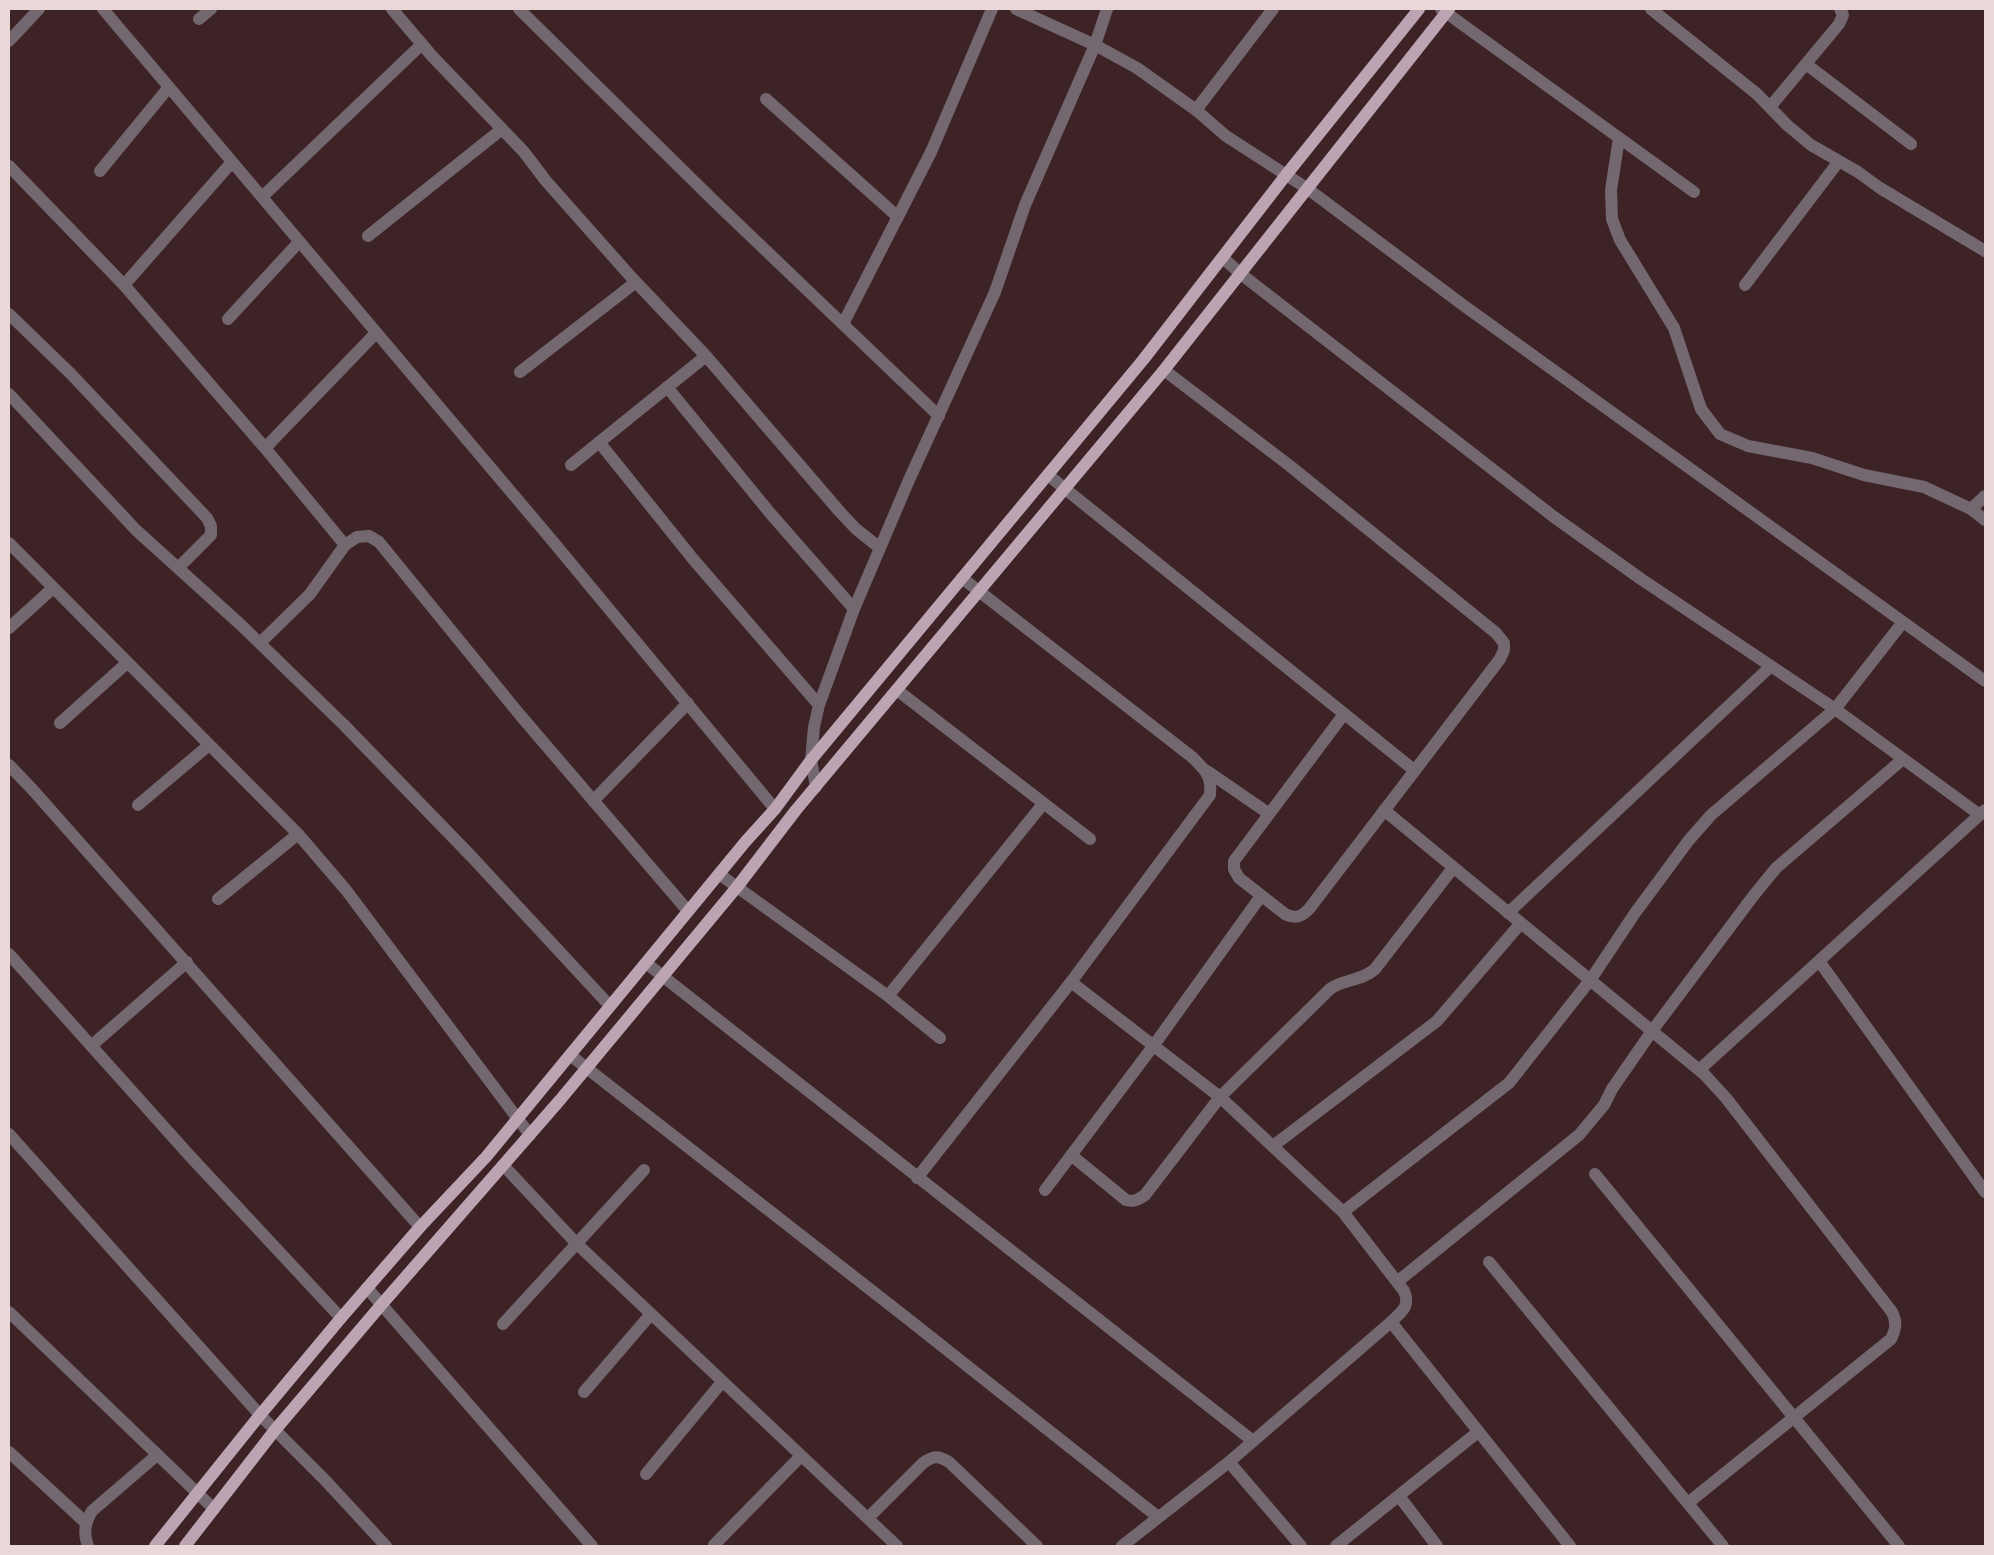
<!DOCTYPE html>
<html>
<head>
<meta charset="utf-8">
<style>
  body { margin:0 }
  #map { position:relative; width:1994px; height:1555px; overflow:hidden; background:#3d2326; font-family:Lato,sans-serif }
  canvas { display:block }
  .frame { position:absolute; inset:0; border:10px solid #ead8d9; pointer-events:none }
</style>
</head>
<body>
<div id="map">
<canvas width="1994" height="1555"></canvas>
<div class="frame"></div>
</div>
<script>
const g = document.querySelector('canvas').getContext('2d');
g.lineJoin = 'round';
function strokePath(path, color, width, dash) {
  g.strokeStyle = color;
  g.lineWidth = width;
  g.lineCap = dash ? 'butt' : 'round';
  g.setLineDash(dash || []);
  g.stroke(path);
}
strokePath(new Path2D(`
  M103 9 550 538 775 809
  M392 9 432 56 524 152 546 181 632 278 706 356 840 512 856 529 880 548
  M519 9 713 200 939 416
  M1016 9 1095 45 1137 68 1196 110 1226 136 1308 189 1463 305 1985 681
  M1441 9 1694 192
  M1651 9 1757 94 1787 125 1811 145 1858 172 1880 188 1985 251
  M199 19 211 9
  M9 41 39 9
  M1806 64 1911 144
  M766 99 898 217
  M1770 107 1839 24 1843 15 1840 9
  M1196 110 1273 9
  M1619 138 1611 190 1612 219 1620 240 1674 328 1701 409 1720 434 1748 446 1812 458 1864 475 1924 487 1971 509 1985 520
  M9 166 124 285 265 448 345 545
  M100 171 169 87
  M262 197 422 44
  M368 236 502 129
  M1223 258 1241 274 1554 517 1641 579 1835 709 1980 815
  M124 285 232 162
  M1745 285 1839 161
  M9 314 71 374 207 518 211 526V535L178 568
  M228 319 299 242
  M843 324 931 152 992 9
  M1164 370 1290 466 1496 633 1504 643V650L1500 659 1309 909C1301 917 1296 919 1285 914L1239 878 1234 869V861L1344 714
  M520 372 636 282
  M667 387 770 513 854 609
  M9 394 136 530 241 625 344 725 471 856 610 1006
  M599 442 693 559 819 705
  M265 448 376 333
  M571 465 706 356
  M1048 475 1414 770
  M1971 509 1985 496
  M9 543 298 834 346 890 530 1135
  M9 628 53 588
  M260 643 310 594 345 545 357 537 369 536 379 542 520 715 688 911
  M897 690 1090 839
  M60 723 127 663
  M9 765 32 789 420 1227
  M1207 771 1268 813
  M816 787 811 760 814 727 819 705 854 609 909 480 995 292 1025 205 1095 45 1107 9
  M593 801 688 703
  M138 805 209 745
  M1384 810 1704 1074 1726 1098 1892 1312C1897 1322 1896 1329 1891 1339L1688 1503
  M719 874 888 996 940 1038
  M218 899 298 834
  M1508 913 1771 666
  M9 954 189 1155 341 1318
  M1819 961 1985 1192
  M646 963 1253 1441
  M1071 982 1220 1097 1343 1212 1404 1291C1411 1307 1401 1312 1391 1322L1229 1462 1122 1546
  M888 996 1043 804
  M91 1046 187 962
  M570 1055 908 1319 1158 1517
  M1699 1070 1985 810
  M9 1134 260 1415 324 1479 386 1546
  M1273 1146 1437 1021 1521 923
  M1071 1155 1126 1200C1134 1202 1138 1200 1145 1195L1220 1097 1330 989C1344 979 1362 981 1375 969L1453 868
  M504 1166 576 1243 897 1546
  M1595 1174 1899 1546
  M917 1178 1071 982 1210 795C1212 775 1205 770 1192 757L962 578
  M1045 1190 1154 1045 1261 896
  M1343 1212 1509 1083 1591 979 1635 913 1689 840 1711 815 1835 709 1903 622
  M1489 1262 1723 1546
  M1397 1282 1579 1135 1604 1105 1612 1089 1652 1031 1754 895 1776 868 1903 759
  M367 1288 592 1546
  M9 1312 214 1509
  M1391 1322 1570 1546
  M503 1324 644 1170
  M584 1392 651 1314
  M9 1452 85 1522
  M1229 1462 1301 1546
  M646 1474 722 1382
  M1399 1496 1437 1546
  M868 1518 923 1463C933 1456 938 1455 949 1462L1037 1546
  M714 1545 801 1456
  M88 1546C83 1532 85 1523 92 1511L157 1455
  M1336 1546 1478 1432`), '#746870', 12);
strokePath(new Path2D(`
  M155 1546 260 1415 341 1318 420 1227 486 1157 746 841 775 809 811 760 1143 360 1286 175 1419 9
  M185 1546 275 1430 382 1304 560 1100 737 887 796 810 1164 370 1449 9`), '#bca4b3', 12);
</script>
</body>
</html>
